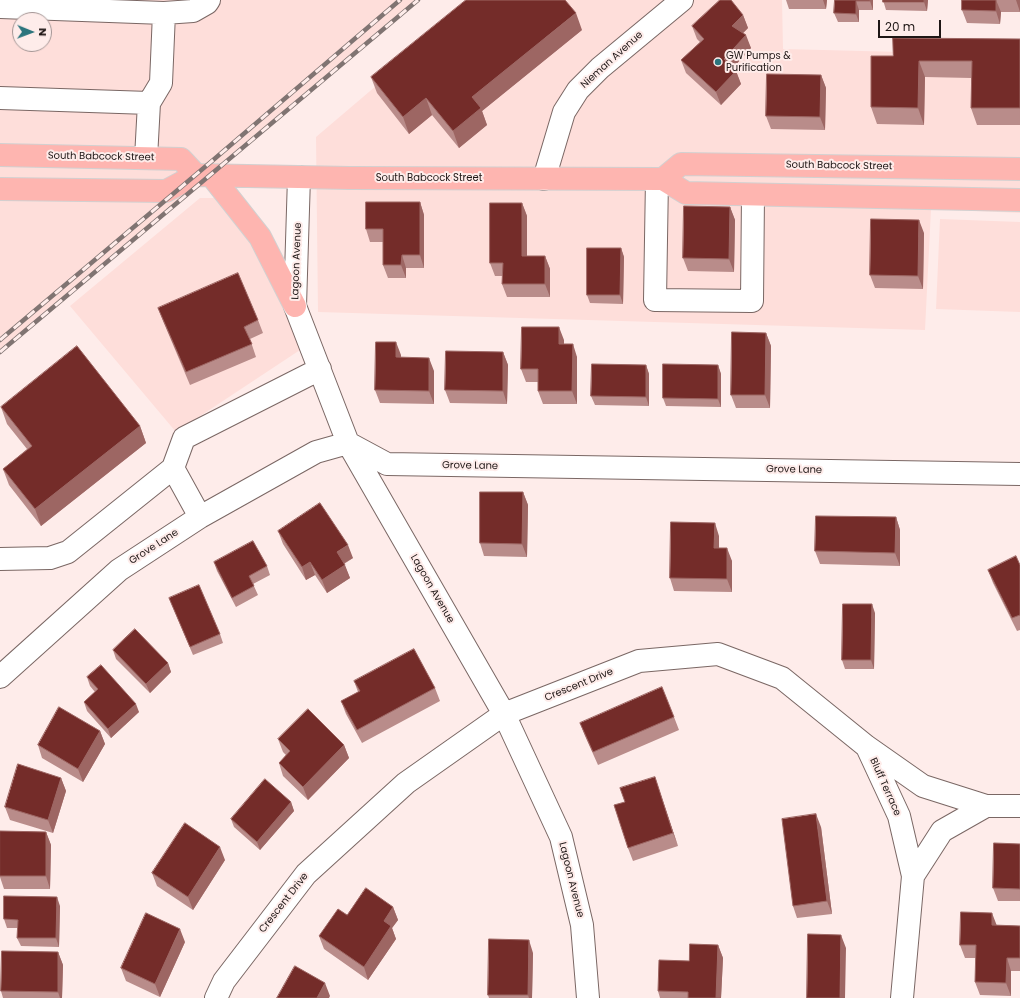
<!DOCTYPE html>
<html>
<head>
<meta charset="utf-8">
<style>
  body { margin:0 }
  #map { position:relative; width:1020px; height:998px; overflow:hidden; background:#feecea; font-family:Poppins,sans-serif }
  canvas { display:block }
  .north { position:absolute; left:12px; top:12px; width:40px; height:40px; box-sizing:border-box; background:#feecea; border:1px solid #a49695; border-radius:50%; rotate:91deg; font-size:11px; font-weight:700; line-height:16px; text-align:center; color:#1e1615 }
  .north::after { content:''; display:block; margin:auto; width:14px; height:18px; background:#2c757d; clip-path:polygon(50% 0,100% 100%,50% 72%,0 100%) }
  .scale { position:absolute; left:878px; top:20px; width:63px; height:18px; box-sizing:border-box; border:2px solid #1e1615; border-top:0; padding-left:5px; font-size:12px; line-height:14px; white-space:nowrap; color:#1e1615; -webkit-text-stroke:3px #feecea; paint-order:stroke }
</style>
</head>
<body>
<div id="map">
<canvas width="1020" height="998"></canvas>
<div class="north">N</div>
<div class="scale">20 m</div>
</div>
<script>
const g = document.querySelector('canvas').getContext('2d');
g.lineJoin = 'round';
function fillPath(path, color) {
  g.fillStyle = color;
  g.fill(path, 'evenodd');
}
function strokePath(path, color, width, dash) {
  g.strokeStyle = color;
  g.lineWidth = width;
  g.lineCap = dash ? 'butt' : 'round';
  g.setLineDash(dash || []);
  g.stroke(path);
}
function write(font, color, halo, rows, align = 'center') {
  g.font = font + ' Poppins,sans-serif';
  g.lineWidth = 4;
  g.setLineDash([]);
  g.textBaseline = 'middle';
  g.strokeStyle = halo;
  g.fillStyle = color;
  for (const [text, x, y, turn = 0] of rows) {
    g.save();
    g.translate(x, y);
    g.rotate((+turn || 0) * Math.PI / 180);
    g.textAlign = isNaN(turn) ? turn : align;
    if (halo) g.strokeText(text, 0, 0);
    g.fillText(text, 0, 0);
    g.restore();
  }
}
fillPath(new Path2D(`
  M0 0H420L0 352ZM20 20H44V44H20Z
  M477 0H782L783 49 1020 55V213L931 209 925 330 318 312 316 137Z
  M200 198H214L249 242 284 309 300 350 176 432 70 306Z
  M940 219 1020 222V312L936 309Z`), '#fededa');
const minor = new Path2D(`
  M0 7 164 13 193 11 207 3 209 0
  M0 98 149 103
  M146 158 149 103 161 83 164 13
  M299 177 295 306 348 443 504 714 561 837 582 925 588 998
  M544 179 564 112 578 90 600 68 682 0
  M657 179 655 300 752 301 753 195
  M173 468 200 517
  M0 559 50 558 68 552 173 468 184 438 320 369
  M0 677 119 570 200 517 316 452 348 443 387 464 1020 474
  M867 747 899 816 913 876 902 998
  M913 876 942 831 986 806
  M216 998 224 981 306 874 406 783 504 714 639 661 718 654 782 678 866 746 923 786 986 806H1020`);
const major = new Path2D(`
  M0 155 181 159 196 175
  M211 175 260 237 295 306
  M663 179 681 164 1020 169
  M0 189 166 191 196 175 350 178 663 179 686 193 1020 200`);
strokePath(minor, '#7a6764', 24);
strokePath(major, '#d2d0d0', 24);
strokePath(minor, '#fff', 22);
strokePath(major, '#feb5b0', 22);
const rail = new Path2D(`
  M0 340 212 161 400 0
  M0 352 418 0`);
strokePath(rail, '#807472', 4.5);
strokePath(rail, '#feecea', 3, [9]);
fillPath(new Path2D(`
  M786 0H827L826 9H789Z
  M835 0H873V10H859V22H838L834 13Z
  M883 0H928L927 11 886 10Z
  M962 0H1020V12H1001L1000 24 967 23 962 10Z
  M743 15 748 28 743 33 751 48 733 68 736 71 741 84 721 105 686 73 681 60 700 42 697 39 692 26Z
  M582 30 482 111 487 125 459 148 432 115 409 134 377 93 371 77Z
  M1020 39V125H977L971 108V78L925 77 924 125 877 124 871 107 893 56Z
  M821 75 826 88 825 130 771 129 766 116Z
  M420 202 424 215V268H406V278H388L383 265V242H370L366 229Z
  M522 203 527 216V256H545L550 269V297H507L502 284 503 276H495L490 263Z
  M730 207 735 220 734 272 688 271 683 258Z
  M924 233 923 289 875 288 870 275Z
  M621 248 624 257 623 304 590 303 587 295Z
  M158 308 258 320 263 333 250 339 256 357 190 385 163 321Z
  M766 333 771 346 770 408H736L731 395Z
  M564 340V344L577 357V404H543L538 391V382H526L521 369Z
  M503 352 508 365 507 404 450 403 445 390Z
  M401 355V357L434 371V404L380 403 375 390Z
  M646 365 649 374V406L595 405 591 396Z
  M718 365 721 374V407L666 406 663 398Z
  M1 407 140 426 146 443 41 526 9 485 3 469 27 449 7 424Z
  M523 492 528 505 527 557 484 556 480 543Z
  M896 517 900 530V566L820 564 815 551Z
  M278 531 353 558 344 564 350 578 327 593 315 575 306 580 283 544Z
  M719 536V548L732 561V592L674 591 670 578Z
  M214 562 267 566 270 575 253 584 258 595 236 607 217 571Z
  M1020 565V630L1017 631 993 583 988 570Z
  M169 598 220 634 223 643 193 655Z
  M875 613 874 669H845L842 660Z
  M113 650 168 663 171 672 150 693 116 659Z
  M87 677 139 712 111 738 87 711 84 702 95 692 90 686Z
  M354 681 435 688 440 701 362 743 346 714 341 701 358 692Z
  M674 717 679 730 598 765 585 736 580 723Z
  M100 731 105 744 83 782 42 758 38 745Z
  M278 739 344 745 349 758 308 800 283 776 279 763 286 755 283 752Z
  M655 777 678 846 633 861 628 848 625 802Z
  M61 778 66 791 53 833 10 820 5 807Z
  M291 802 294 811 260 850 234 827 231 819Z
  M821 827 832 914 797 918 793 906Z
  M0 831 46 832 51 845 50 889H4L0 877Z
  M1020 844V901H998L993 888Z
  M225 860 193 910 157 886 152 873Z
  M60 906 59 947 21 946 17 938 18 928H7L4 919Z
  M393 907 398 920 392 928 396 939 368 980 324 949 319 936 347 915Z
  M997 925 1020 926V971H1011V996L980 995 975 982 976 958H965L960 945Z
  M185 942 160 997 126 981 121 968Z
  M718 945 723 958 721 998H660L658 991Z
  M58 952 63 965 62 998H3L1 991Z
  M533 953 532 998H489L488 995Z`), '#b98c8a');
fillPath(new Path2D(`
  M823 0H827L826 9Z
  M870 0H873V10L870 1Z
  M924 0H928L927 11 924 2Z
  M996 0 1001 12 1000 24 996 11Z
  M1016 0H1020V12Z
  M856 1 859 10V22L856 14Z
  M576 13 582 30 482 111 487 125 459 148 453 131 472 97Z
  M743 15 748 28 737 39 732 26Z
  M746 35 751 48 729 72 724 59Z
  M919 61 925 77 924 125 918 108Z
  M736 71 741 84 721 105 716 92Z
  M821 75 826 88 825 130 820 117Z
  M426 98 432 115 409 134 403 117Z
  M420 202 424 215V268L420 255Z
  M522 203 527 216V269L522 256Z
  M730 207 735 220 734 272 729 259Z
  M919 220 924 233 923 289 918 276Z
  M621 248 624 257 623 304 620 295Z
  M402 255 406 268V278L401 265Z
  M545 256 550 269V297L545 284Z
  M559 327 564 340V357L559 344Z
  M766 333 771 346 770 408 765 395Z
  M396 342 401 355 400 370 396 357Z
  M573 344 577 357V404L572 391Z
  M503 352 508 365 507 404 503 391Z
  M429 358 434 371V404L429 391Z
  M646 365 649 374V406L646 397Z
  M718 365 721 374V407L718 399Z
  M140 426 146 443 41 526 35 509Z
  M523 492 528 505 527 557 522 544Z
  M896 517 900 530V566L895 553Z
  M715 523 719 536V561L714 548Z
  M348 545 353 558 341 565 337 552Z
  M727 548 732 561V592L727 579Z
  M310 562 315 575 306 580 302 567Z
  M345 565 350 578 327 593 322 580Z
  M872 604 875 613 874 669 871 660Z
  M168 663 171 672 150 693 146 684Z
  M136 704 139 712 111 738 108 729Z
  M100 731 105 744 83 782 78 769Z
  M344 745 349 758 308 800 303 787Z
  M655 777 659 790 678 846 673 833Z
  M61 778 66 791 53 833 48 820Z
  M291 802 294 811 260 850 257 842Z
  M816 814 821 827 832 914 827 901Z
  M46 832 51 845 50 889 46 876Z
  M220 847 225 860 193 910 188 897Z
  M57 897 60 906 59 947 56 938Z
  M393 907 398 920 392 928 396 939 368 980 364 967 384 921Z
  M992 913 997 926 992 925Z
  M180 929 185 942 160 997 155 984Z
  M841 935 846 948 845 998H840Z
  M529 940 533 953 532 998H529L528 995Z
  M718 945 723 958 721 998H716Z
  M58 952 63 965 62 998H60L58 992Z
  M1007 958 1011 971V996L1006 983Z
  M325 983 330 996 329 998H317Z`), '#9d6663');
const building = new Path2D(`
  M466 0H565L576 13 472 97 481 108 453 131 426 98 403 117 371 77Z
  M720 0H731L743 15 732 26 746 35 724 59 736 71 716 92 681 60 704 39 692 26Z
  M835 0H870V1H856V14L834 13Z
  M883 0H924V2H883Z
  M962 0H996V11L962 10Z
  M893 38 1020 39V108H971L972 61H919L918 108 871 107V56H893Z
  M767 74 821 75 820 117 766 116Z
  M366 202H420V255H402L401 265H383V229H366Z
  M490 203H522V256H545V284H502L503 263H490Z
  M684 206 730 207 729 259 683 258Z
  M871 219 919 220 918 276 870 275Z
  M587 248H621L620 295H587Z
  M238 273 258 320 244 327 252 344 186 372 158 308Z
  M522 327H559V344H573L572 391H538V369H521Z
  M732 332 766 333 765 395H731Z
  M376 342H396V357L429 358V391L375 390Z
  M77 346 140 426 35 509 3 469 32 446 1 407Z
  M446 351 503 352V391L445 390Z
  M592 364 646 365V397L591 396Z
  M663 364 718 365V399L663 398Z
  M480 492H523L522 544 480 543Z
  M320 503 348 545 337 552 345 565 322 580 310 562 302 567 278 531Z
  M816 516 896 517 895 553 815 551Z
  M671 522 715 523 714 548H727V579L670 578Z
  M253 541 267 566 249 576 254 586 232 598 214 562Z
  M1016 556 1020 565V615L1012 618 988 570Z
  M199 585 220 634 190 647 169 598Z
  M843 604H872L871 660H842Z
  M135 629 168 663 146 684 113 650Z
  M414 649 435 688 357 730 341 701 360 691 354 681Z
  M101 665 136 704 108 729 84 702 98 689 87 677Z
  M662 687 674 717 593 752 580 723Z
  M59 707 100 731 78 769 38 745Z
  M308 709 344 745 303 787 279 763 290 751 278 739Z
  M18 764 61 778 48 820 5 807Z
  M655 777 673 833 628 848 614 805 625 802 620 788Z
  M265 779 291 802 257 842 231 819Z
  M816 814 827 901 793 906 782 819Z
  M185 823 220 847 188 897 152 873Z
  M0 831 46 832V876H0Z
  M994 843 1020 844V889L993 888Z
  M366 888 393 907 384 921 391 926 364 967 319 936 338 909 347 915Z
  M4 896 57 897 56 938H17L18 920 4 919Z
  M961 912 992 913V925L1020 926V958H1007L1006 983 975 982 976 945H960Z
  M146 913 180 929 155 984 121 968Z
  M808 934 841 935 840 998H807Z
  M489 939 529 940 528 995H488Z
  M690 944 718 945 716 998H688V992L658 991 659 960 689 961Z
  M2 951 58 952V992L1 991Z
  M295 966 325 983 317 998H277Z`);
fillPath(building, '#742c29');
strokePath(building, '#9d6663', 1);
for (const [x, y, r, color] of [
  [718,62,4,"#2c757d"]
]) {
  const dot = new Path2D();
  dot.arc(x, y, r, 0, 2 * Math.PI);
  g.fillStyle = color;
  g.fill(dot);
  strokePath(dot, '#feecea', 1.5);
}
write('10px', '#1e1615', '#feecea', [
  ["GW Pumps &",726,56],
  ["Purification",726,68]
], 'left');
write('10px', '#1e1615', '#feecea', [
  ["Nieman Avenue",612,60,-42],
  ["South Babcock Street",101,157,1],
  ["South Babcock Street",839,166,1],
  ["South Babcock Street",429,178],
  ["Lagoon Avenue",297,261,-88],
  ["Grove Lane",470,466,1],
  ["Grove Lane",794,470,1],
  ["Grove Lane",154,547,-33],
  ["Lagoon Avenue",432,589,60],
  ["Crescent Drive",579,685,-22],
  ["Bluff Terrace",885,787,66],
  ["Lagoon Avenue",571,880,76],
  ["Crescent Drive",284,903,-52]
]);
</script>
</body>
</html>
